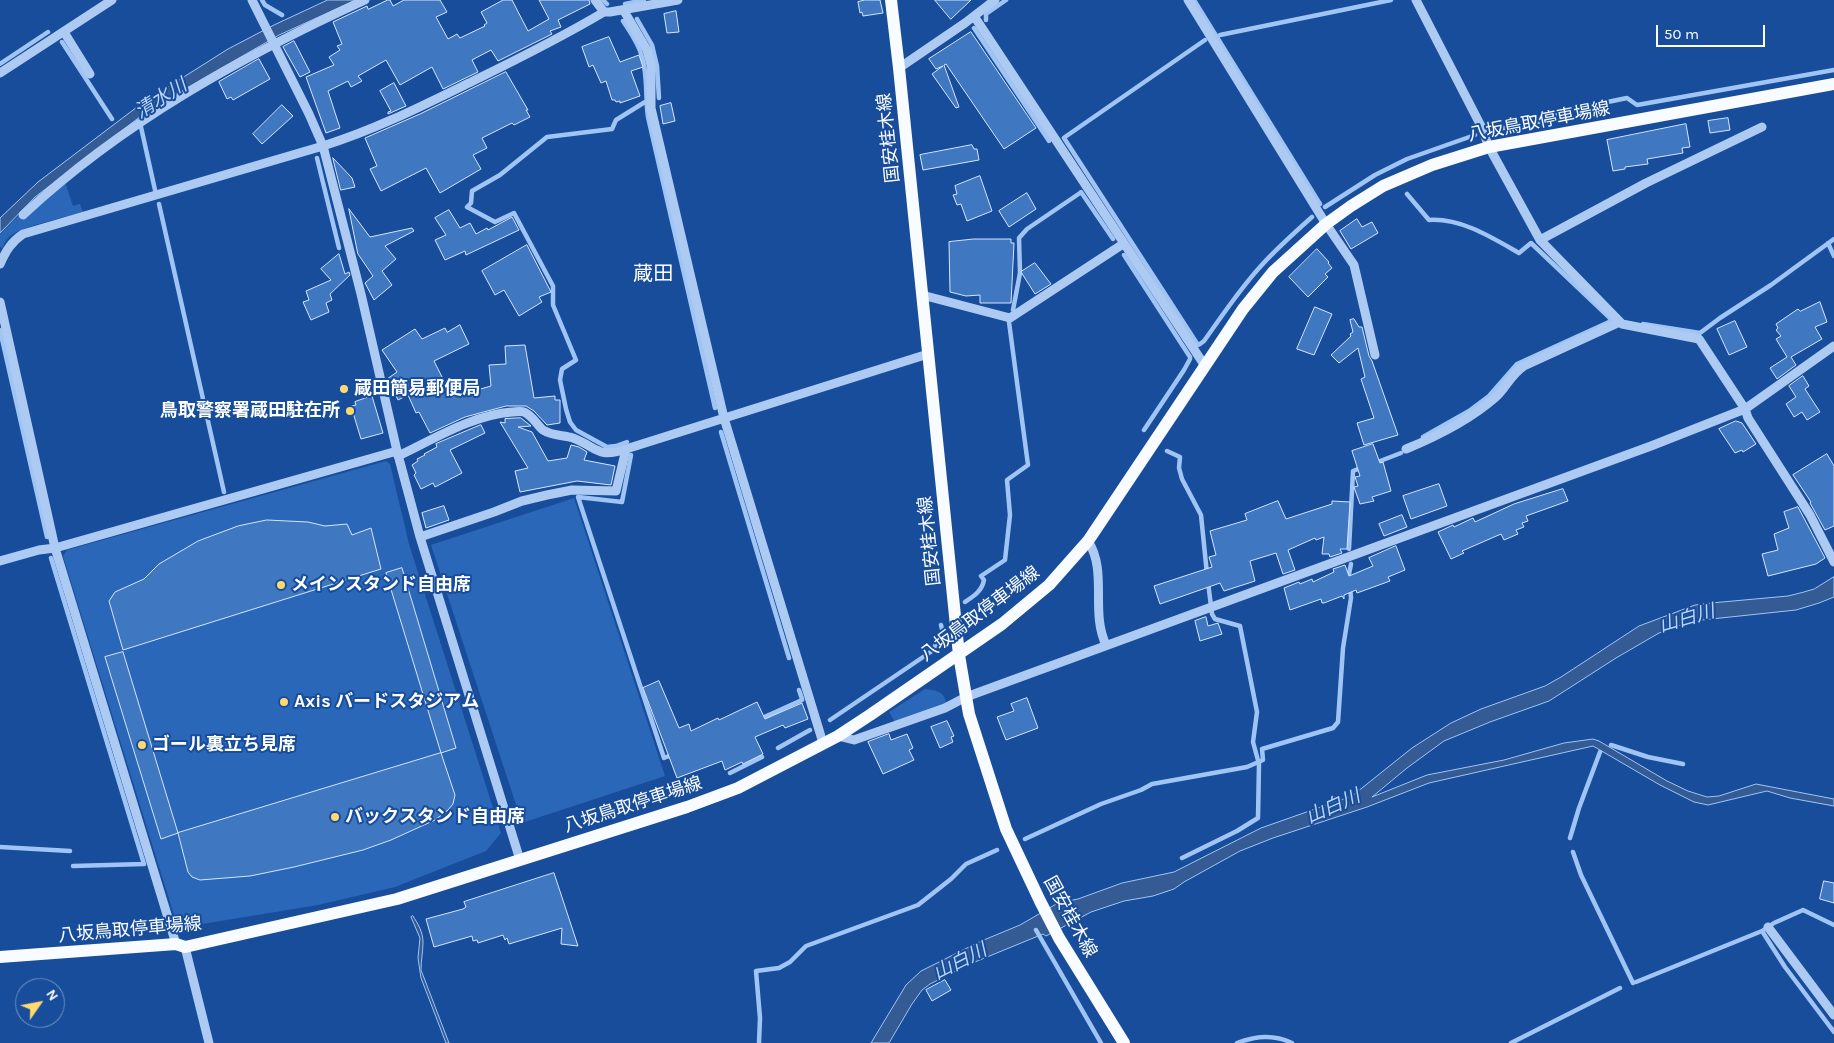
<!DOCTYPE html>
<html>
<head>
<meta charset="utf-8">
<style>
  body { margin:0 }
  #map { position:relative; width:1834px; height:1043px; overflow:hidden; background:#174d9b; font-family:Karla,sans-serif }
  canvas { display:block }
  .north { position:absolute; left:15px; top:978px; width:50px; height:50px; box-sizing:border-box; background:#174d9b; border:1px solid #7494c3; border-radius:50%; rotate:57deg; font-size:14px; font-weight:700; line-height:20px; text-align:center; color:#fff }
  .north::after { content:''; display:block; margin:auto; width:18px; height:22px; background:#ffd96e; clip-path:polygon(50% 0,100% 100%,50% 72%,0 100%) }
  .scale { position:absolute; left:1656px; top:25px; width:109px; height:22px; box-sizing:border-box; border:2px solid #fff; border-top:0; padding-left:6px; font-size:15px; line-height:18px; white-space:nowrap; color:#fff; -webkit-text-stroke:4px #174d9b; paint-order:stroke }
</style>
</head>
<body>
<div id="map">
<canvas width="1834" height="1043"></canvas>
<div class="north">N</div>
<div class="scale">50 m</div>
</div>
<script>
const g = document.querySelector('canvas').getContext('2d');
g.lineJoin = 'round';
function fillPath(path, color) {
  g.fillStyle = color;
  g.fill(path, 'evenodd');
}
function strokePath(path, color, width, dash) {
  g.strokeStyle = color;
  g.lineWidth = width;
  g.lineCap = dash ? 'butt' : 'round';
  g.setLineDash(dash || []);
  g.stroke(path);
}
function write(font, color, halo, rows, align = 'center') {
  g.font = font + ' Karla,"Noto Sans JP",sans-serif';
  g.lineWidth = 4;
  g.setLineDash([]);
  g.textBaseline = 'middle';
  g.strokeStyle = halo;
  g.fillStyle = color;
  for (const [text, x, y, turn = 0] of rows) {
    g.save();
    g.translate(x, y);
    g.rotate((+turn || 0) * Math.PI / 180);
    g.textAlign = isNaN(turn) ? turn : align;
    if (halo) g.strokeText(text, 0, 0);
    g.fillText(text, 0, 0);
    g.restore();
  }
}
fillPath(new Path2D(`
  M65 182 73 206 80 204 83 212C66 217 23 226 10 236 6 239 4 244 2 249L0 246V234L18 216 22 220Z
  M386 461 390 464 409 544 501 833 486 851 395 887 318 905 178 928 63 556 67 550Z
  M574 498 665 776 522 823 431 545Z
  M925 689C935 690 943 691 946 701L945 704 895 722 889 712Z`), '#2b67b8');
const water = new Path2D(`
  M328 0H356L279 35 180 92 141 116 35 197 0 233V218L38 182 141 104 228 49 274 25Z
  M1834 577V597L1819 603 1796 610 1702 620 1681 625 1659 633 1616 658 1549 701 1490 722 1444 741 1407 768 1372 797 1427 775 1504 760 1564 743 1593 739 1599 741 1667 781 1688 791 1707 797 1719 796 1756 784 1834 799V806L1790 798 1767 791 1708 805 1694 802 1660 785 1593 746 1429 783 1367 807 1273 838 1240 851 1184 882 1174 889 1153 896 1124 901 1091 912 1046 936 1043 934 970 964 930 984 922 990 912 1004 889 1043H871L906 985 921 971 979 942 1020 925 1058 903 1078 899 1122 883 1174 872 1261 828 1352 796 1412 748 1451 723 1481 709 1545 686 1561 677 1639 626 1695 605 1711 603 1788 596 1804 592 1814 589Z
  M413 916C418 924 423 932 423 942 423 952 421 960 421 970L449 1043H446L421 978 418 958 420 938 411 917Z`);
fillPath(water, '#355b94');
strokePath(water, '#a0c5f4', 1);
strokePath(new Path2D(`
  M262 0 265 5 282 15
  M603 0 607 4
  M1194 0 1320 204
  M625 4 644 0
  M637 19 652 45 657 66 659 98
  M986 20V14L1006 0
  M623 21C630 32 639 44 642 57 648 76 645 97 648 117L715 408
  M974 28 1049 141
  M1220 35 1391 0
  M62 42 112 119
  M0 64 48 32
  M141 127 155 190
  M1492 130 1542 121 1564 111 1627 98 1637 105 1834 70
  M1065 137 1205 40
  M1064 138 1198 345
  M317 158 339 248
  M1081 192 1113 239
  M1407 194 1429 220C1461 218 1491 237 1519 253L1531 243 1611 319 1609 322 1517 364 1489 396 1469 411 1423 437
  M159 204 224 492
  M1325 207 1375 175 1407 159 1475 135
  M1828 243 1834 256
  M1124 255 1190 357
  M1013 310 1020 273 1019 238 1027 229 1080 193
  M1643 324 1700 333 1720 318 1771 285 1834 239
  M0 330 47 537
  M1200 344 1204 341C1222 316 1239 290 1260 267 1276 249 1294 233 1312 217
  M1144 430 1184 370 1190 359
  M721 432 789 658
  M627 442 616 446 607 447 576 430 570 422 566 409 560 380 562 369 576 360 553 305V286L514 213 495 222 467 207 471 203 472 191 500 175 547 137 612 129 616 120 645 102
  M1167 451 1180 457 1179 468 1182 479 1201 515 1207 574
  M631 455 622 502 578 497 664 758 674 754
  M1375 463 1401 453
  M1349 549 1353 471 1363 467
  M51 558 144 864 73 866
  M1349 579V574L1351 564
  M965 602C974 596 982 591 984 580L981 576 1005 560 1010 515 1007 480 1028 465 1009 322
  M799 690 802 699
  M760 719 802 700
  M830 720 932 651 943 633 941 625
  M1611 745 1648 757 1683 764
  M778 748 810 730
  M730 773 762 757
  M1570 838 1579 808 1600 752
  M1025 839 1101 804 1141 790 1152 784 1247 767 1263 760 1262 749 1333 728 1338 722 1343 648 1351 598 1350 586
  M0 847 70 851
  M1573 852 1581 875 1633 983
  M1182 858 1237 831 1258 818 1259 764 1253 742 1257 712 1240 626 1215 619 1212 614 1208 582
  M1036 930 1101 1043
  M1762 931 1785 967 1834 1032
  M1636 982 1762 931 1774 923 1803 910 1834 925
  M759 1043 760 1018 756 971 779 968 790 962 806 946 918 905 951 879 966 864 997 850
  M1237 1043C1256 1036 1273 1034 1292 1043
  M1511 1043 1620 988`), '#a0c5f4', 4.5);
const building = new Path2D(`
  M388 0H390L393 6 404 0H440L447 12 436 17 448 39 457 34 460 38 485 26 484 25 487 23 481 12 503 0H512L528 31 549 19 539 0H589L590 4 558 20 561 27 550 31 552 34 498 61 491 50 472 60 478 72 443 89 432 67 400 85 386 60 358 76 362 81 351 87 348 81 328 91 340 128 326 133 306 77 334 65 329 57 340 50 337 46 342 44 333 22 367 6 368 9Z
  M865 0H880L883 13 863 16 862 12 860 13 858 2Z
  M935 0H971L951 19Z
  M676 11 679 32 667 33 664 14Z
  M971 32 1036 128 1004 149 946 64 944 65 959 107 956 108 932 74 943 66 936 69 929 59Z
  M609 37 620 62 639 55 643 67 631 71 640 96 620 103V101L616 102 615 100H612L606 81 601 83 593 65 589 67 582 47Z
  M294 41 310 72 300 77 283 47Z
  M259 59 270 79 233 100 231 97 227 99 219 82Z
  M506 72 528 110H526L530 117 514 125 512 123 482 138 487 148 473 155 481 169 440 193 426 168 381 191 370 169 377 166 365 138 420 114Z
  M394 83 406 106 388 114V112L391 111 380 91Z
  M671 103 675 121 663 124 660 106Z
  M282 105 293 116 262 144 253 134Z
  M1728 118 1730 130 1710 133 1708 121Z
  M1686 124 1690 147 1682 148 1683 153 1647 159 1648 164 1625 167V169L1613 171 1607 140Z
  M972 145 974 149H977L979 160 923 170 920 155Z
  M333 158 352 178 355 187 341 190Z
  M980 176 992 211 967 221 961 204 957 205 953 195 957 194 955 186Z
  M1027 193 1036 209 1009 227 999 211Z
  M349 209 370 237 412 228 414 231 385 246 396 259 382 271 392 285 374 300 365 283 373 276 358 254Z
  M449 210 460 228 470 223 476 234 487 228 488 230 512 217 519 230 466 255 465 251 445 260 435 240 446 235 435 218Z
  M1357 219 1362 227 1372 222 1378 233 1351 249 1340 231Z
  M974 239H1011V243H1014L1011 303H980V295L966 296 950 292 949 242Z
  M527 245 551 292 539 297 542 302 519 316 504 290 495 295 482 271Z
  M1317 249 1329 262 1328 263 1332 268 1325 274 1328 277 1308 297 1289 277Z
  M339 254 345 274 349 272 350 275 330 294 332 300 326 303 329 312 311 320 303 302 309 300 306 291 331 280 321 269Z
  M1035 263 1051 284 1035 294 1021 272Z
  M1820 302 1827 322 1815 327 1822 339 1791 357 1796 365 1777 379 1770 368 1787 357 1776 339 1781 336 1776 330 1778 328 1776 324 1798 309 1800 311Z
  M1315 307 1332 314 1314 355 1297 349Z
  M1354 319 1359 327H1362L1369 356 1372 361 1398 435 1364 445 1357 423 1374 418 1361 379 1365 377 1358 348 1339 363 1331 355 1351 336 1350 334 1353 332 1350 320Z
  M1735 321 1747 347 1729 355 1717 329Z
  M460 325 469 344 434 361 452 397 491 386 489 365 506 364 505 346 525 345 534 398 555 396V400H560V423L547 425 534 411 526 406H506L465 417 430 433 419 412 416 413 408 395 398 400 393 389 390 391 387 379 397 372 382 350 415 329 422 339 445 328 447 332Z
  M1803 376 1809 386 1805 389 1820 412 1807 420 1802 412 1794 417 1786 404 1796 397 1789 386Z
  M372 396 383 433 361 439 351 406 356 405 355 402Z
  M521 418 531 426 518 427 532 432 548 461 567 458 571 445 579 447 587 452 584 460 615 466 611 485 577 481 520 492 515 471 528 468 500 422 505 423V419Z
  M1736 421 1742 423 1756 444 1743 452 1742 450 1735 453 1719 429Z
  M481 425 485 433 450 450 462 473 435 487 433 483 421 489 414 475 416 473 412 465 418 461 417 459 425 455 424 454 437 447 436 444Z
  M1373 444 1380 463 1383 462 1391 491 1372 497 1374 501 1360 504 1354 487 1358 486 1355 477 1360 476 1352 451Z
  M1827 454 1834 466V526L1825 530 1810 503 1811 502 1793 475Z
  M1439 484 1447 506 1411 519 1403 496Z
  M1563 489 1568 501 1526 516 1528 521 1522 523 1524 527 1516 530 1518 534 1504 540 1501 534 1462 551 1464 553 1451 559 1438 532 1453 525 1454 527 1473 518 1475 522 1514 504Z
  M1278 501 1286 519 1332 504V501L1350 502 1347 549H1340L1342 553 1330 557 1329 554H1322L1324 537 1316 540 1315 538 1288 550 1295 570 1283 574 1276 553 1250 561 1255 581 1224 591 1220 583 1160 604 1154 586 1212 567 1209 557 1216 555 1210 531 1247 520 1245 514Z
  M444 506 449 520 426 528 422 513Z
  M1798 507 1825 558 1816 564 1768 576 1762 554 1778 550 1774 534 1789 528 1784 512Z
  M1402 515 1407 527 1384 536 1379 524Z
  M267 520 308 522 325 526 347 524 352 535 371 528 381 569 123 650 109 601 115 592 144 579 159 564 198 541 238 526Z
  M1396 546 1405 570 1388 577 1390 581 1357 593 1356 590 1344 595V599L1342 596 1324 603H1322L1321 599 1290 610 1284 588 1299 582 1300 584 1312 579 1313 582 1334 572 1333 569 1345 565 1349 576 1373 566 1369 558Z
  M402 568 456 748 441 753 386 573Z
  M1206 617 1208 626 1218 623 1222 634 1200 641 1195 621Z
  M123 652 178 833 161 839 105 657Z
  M659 681 679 728 689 724 691 731 718 718 719 720 757 702 765 719 802 703 808 719 785 728 783 725 755 737 763 754 743 764 742 762 725 770 722 761 677 778 643 688Z
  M1027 698 1038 728 1006 740 997 717 1014 711 1011 704Z
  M947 721 954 736 951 737 953 742 940 748 931 727Z
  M889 734 891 740 907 734 913 748 909 750 914 760 883 774 868 742Z
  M441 753 455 795 453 804 448 810 435 820 391 840 363 850 294 867 250 876 200 880 192 877 188 872 178 833Z
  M554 873 578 946 561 944 562 928 509 944 507 938 505 940 503 935 478 943 477 940 473 941 472 936 434 947 426 919 463 909 466 907 464 902Z
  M1824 881 1834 883V903L1820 899Z
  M945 980 951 990 932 1001 926 990Z`);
fillPath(building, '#4077c1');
strokePath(building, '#d5e6fc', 1);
strokePath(new Path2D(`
  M252 0 309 114 323 146 361 294 397 451 420 537 520 860
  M595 0 604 12H610L678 0
  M1188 0 1326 224 1354 265 1375 355
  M1416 0 1481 126 1489 147 1540 240 1622 324 1699 339 1745 409 1748 418 1810 515 1834 562
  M624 11 647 50 651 65V108L724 418 823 743
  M974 16 1205 366
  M64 32 90 74
  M899 68 965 23 995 0
  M0 73 112 0
  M23 215C123 122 241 57 365 0
  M1540 240 1646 183 1762 127
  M0 264C6 251 11 242 23 234L323 146C377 129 422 106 473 81 518 59 562 37 604 12
  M922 295 1010 318 1123 244
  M0 302 55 548 176 944
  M1406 449C1438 436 1470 420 1496 397 1506 388 1512 373 1524 366L1620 322
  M398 456C434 439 472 415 512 412 515 412 521 411 524 412 532 415 537 425 543 430 552 436 563 435 573 438 597 447 597 459 626 449
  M420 537 494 512 522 501 547 495 572 490 616 491 626 449 928 354
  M1088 541C1108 572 1090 611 1106 645
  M0 561 39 550 55 548 397 451
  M838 736 854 740 945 708 966 697 1651 446 1745 409 1834 346
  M1768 927 1834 1015
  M185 947 209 1043`), '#adcbf2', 9);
strokePath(new Path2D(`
  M891 0 899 68 959 655 969 714 1006 829 1040 901 1059 938 1124 1043
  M0 957 176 944 185 947 397 899 687 807 738 788 838 736 870 715 1002 624 1049 585 1088 541 1243 309 1273 272 1326 224 1351 206 1383 186 1432 165 1489 147 1834 84`), '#f8fbff', 12);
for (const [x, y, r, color] of [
  [344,389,5,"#ffd96e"],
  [350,411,5,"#ffd96e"],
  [281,585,5,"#ffd96e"],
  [284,702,5,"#ffd96e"],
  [142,745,5,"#ffd96e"],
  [335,817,5,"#ffd96e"]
]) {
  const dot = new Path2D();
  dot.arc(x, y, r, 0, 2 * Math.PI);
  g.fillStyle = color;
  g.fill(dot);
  strokePath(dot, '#174d9b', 2);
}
write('18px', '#fff', '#174d9b', [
  ["八坂鳥取停車場線",1539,122,-11],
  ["国安桂木線",889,138,-96],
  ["国安桂木線",930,541,-96],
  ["八坂鳥取停車場線",980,614,-37],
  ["八坂鳥取停車場線",633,805,-18],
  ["国安桂木線",1070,917,61],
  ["八坂鳥取停車場線",130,930,-5]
]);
write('bold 18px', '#fff', '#174d9b', [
  ["蔵田簡易郵便局",354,389],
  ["鳥取警察署蔵田駐在所",340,411,"right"],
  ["メインスタンド自由席",291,585],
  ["Axis バードスタジアム",294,702],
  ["ゴール裏立ち見席",152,745],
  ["バックスタンド自由席",345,817]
], 'left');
write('italic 19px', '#bad5f8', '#174d9b', [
  ["清水川",161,99,-32],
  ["山白川",1687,619,-16],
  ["山白川",1333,807,-24],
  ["山白川",960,962,-27]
]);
write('20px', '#fff', '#174d9b', [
  ["蔵田",653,274]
]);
</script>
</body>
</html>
